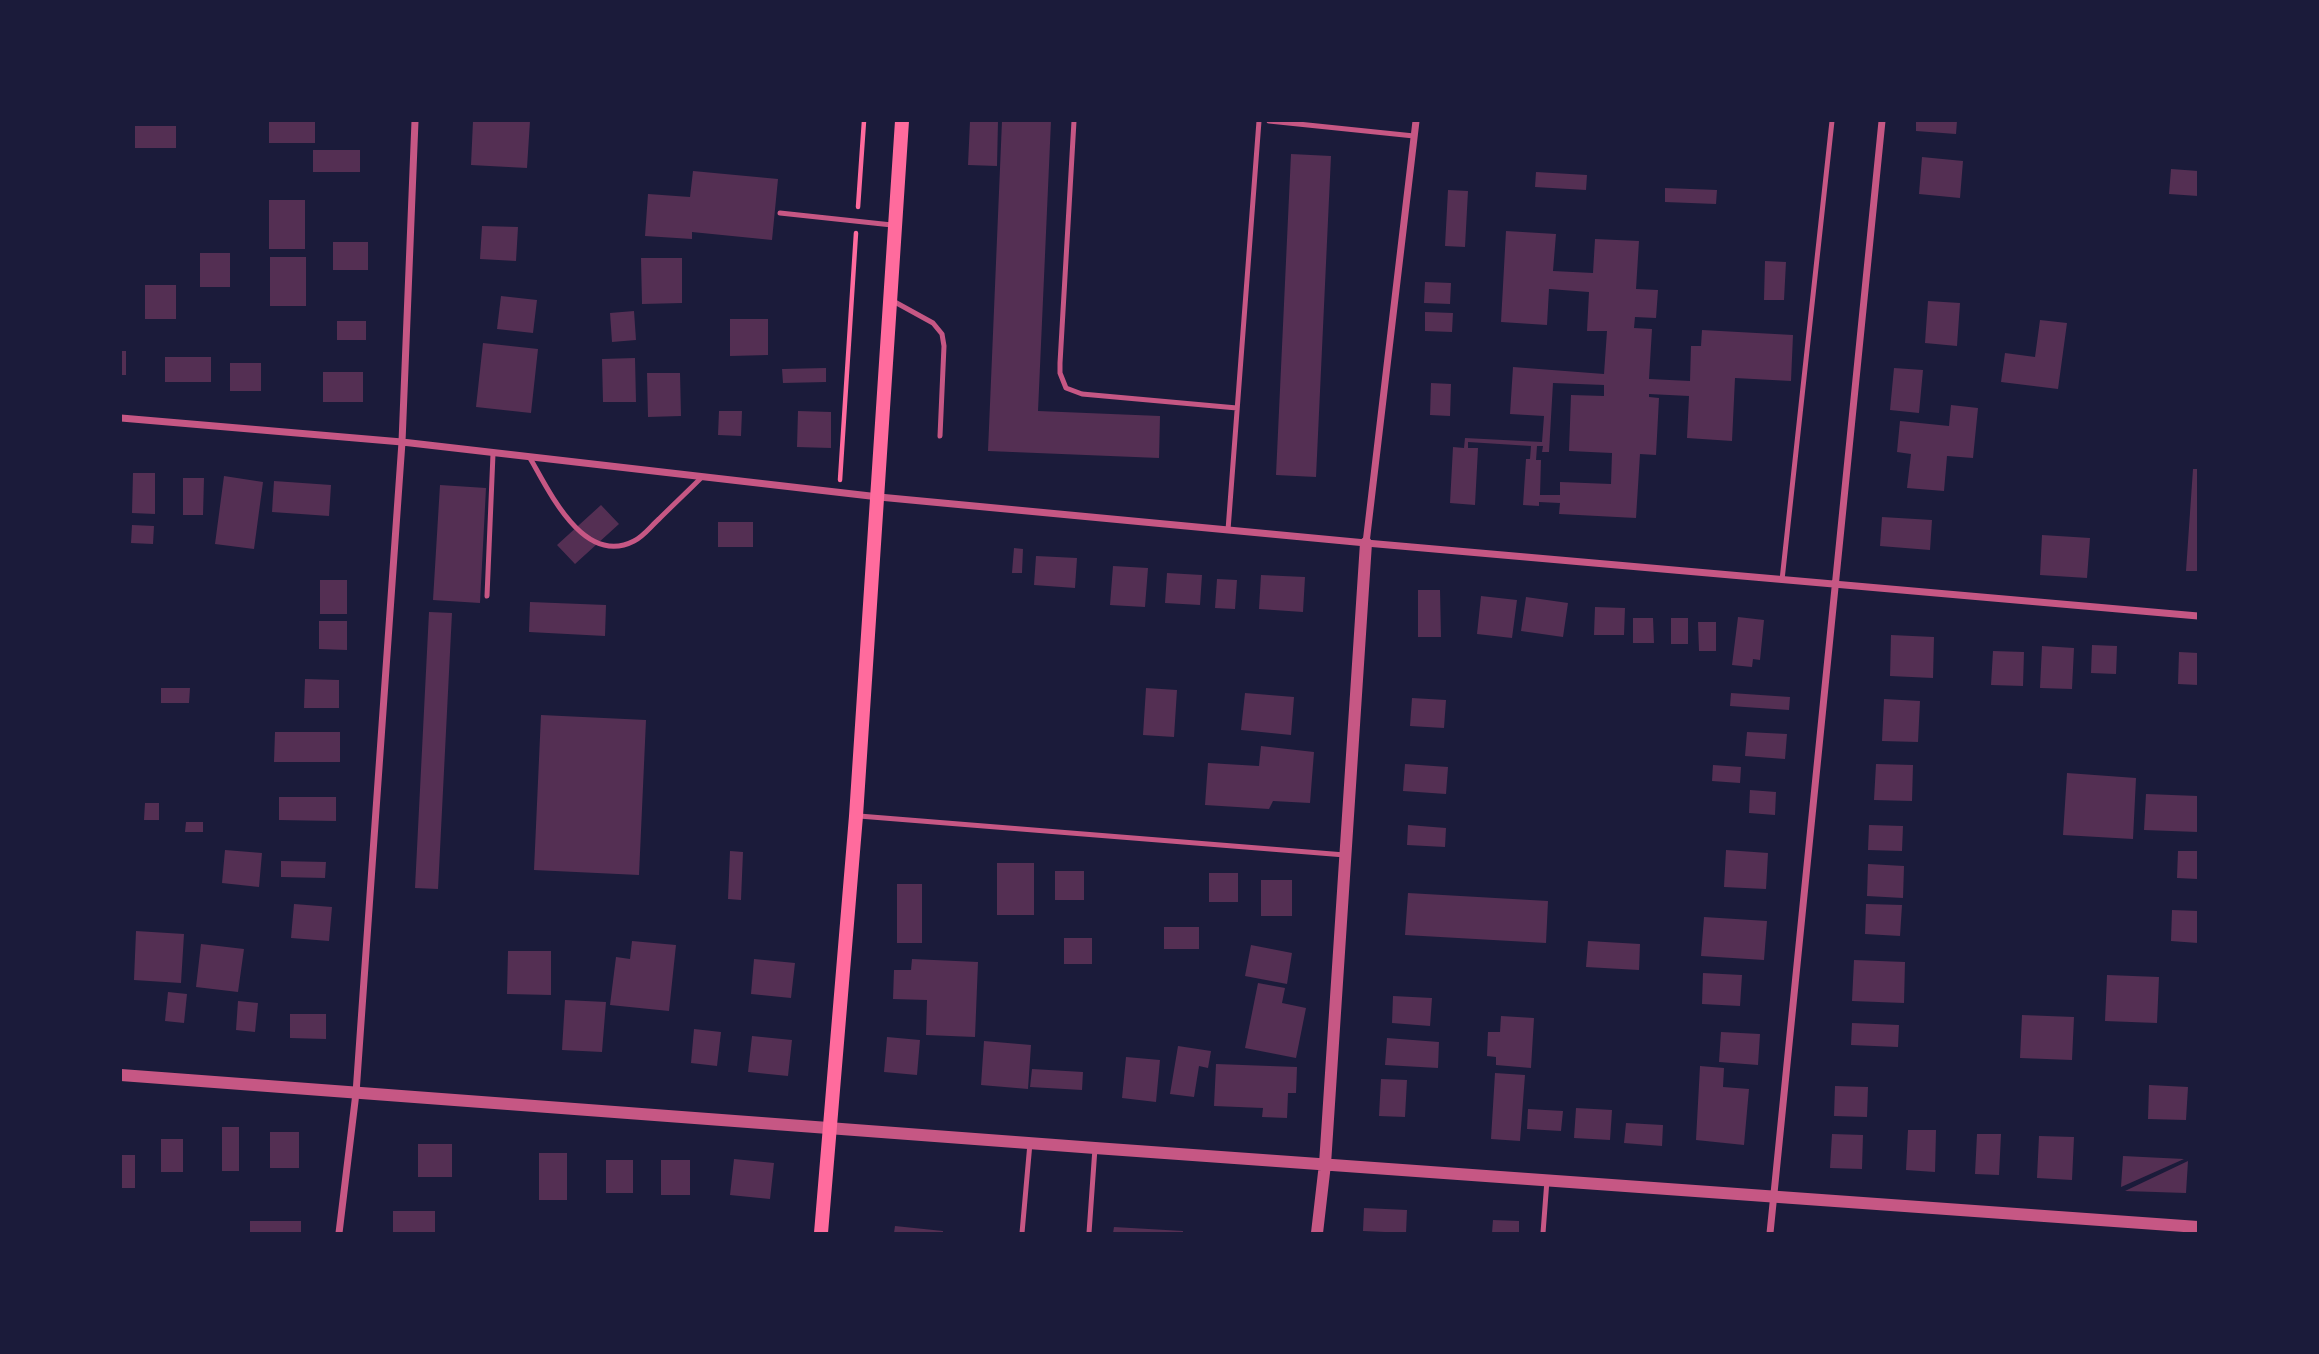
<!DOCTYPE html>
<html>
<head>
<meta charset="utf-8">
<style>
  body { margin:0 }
  #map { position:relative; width:2319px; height:1354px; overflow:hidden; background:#1b1b3a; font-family:"DM Sans",sans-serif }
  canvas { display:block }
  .frame { position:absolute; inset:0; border:122px solid #1b1b3a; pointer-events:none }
</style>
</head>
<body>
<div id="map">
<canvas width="2319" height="1354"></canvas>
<div class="frame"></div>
</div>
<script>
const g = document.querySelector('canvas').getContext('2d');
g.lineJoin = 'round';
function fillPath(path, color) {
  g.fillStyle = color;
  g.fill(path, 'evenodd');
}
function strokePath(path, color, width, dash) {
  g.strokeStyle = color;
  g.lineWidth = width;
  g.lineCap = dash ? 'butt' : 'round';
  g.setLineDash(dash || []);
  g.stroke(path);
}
fillPath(new Path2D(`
  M269 121H315V143H269Z
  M473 121H530L527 168 471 165Z
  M970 121H998L997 166 968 165Z
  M1002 121H1051L1038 411 1160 416 1159 458 988 451Z
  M1916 121H1957L1956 134 1916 131Z
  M135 126H176V148H135Z
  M313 150H360V172H313Z
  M1291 154 1331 156 1316 477 1276 475Z
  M1922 157 1963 161 1960 198 1919 194Z
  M2171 169 2198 171V196L2169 194Z
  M693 171 778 179 772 240 692 232V239L645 236 648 194 690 197Z
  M1536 172 1587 175 1586 190 1535 187Z
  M1665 188 1717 190 1716 204 1665 202Z
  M1448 190 1468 191 1465 247 1445 246Z
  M269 200H305V249H269Z
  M482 226 518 227 516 261 480 259Z
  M1506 231 1556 234 1553 271 1593 273 1595 239 1639 241 1636 289 1658 290 1656 318 1635 317 1634 328 1652 329 1649 379 1690 381 1691 346H1701L1702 330 1793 335 1791 381 1735 378 1732 441 1687 438 1689 396 1649 394V397L1659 398 1656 455 1640 454 1636 518 1559 514 1560 503 1539 502V506L1523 505 1526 459H1530L1531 446 1468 442V448H1478L1475 505 1450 503 1453 447 1464 448 1465 438 1542 442 1544 416 1510 414 1513 367 1604 374 1607 331H1587L1589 292 1549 289 1547 325 1501 322ZM1553 383 1604 385V396L1571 395 1569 451 1612 453 1611 484 1560 482V495H1540L1541 460H1536L1537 446H1543L1542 452H1549Z
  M333 242H368V270H333Z
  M200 253H230V287H200Z
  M270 257H306V306H270Z
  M641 258H682V303L642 304Z
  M1765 261 1786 262 1784 300H1764Z
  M1425 282 1451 283 1450 304 1424 303Z
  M145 285H176V319H145Z
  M501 296 537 300 533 333 497 329Z
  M1928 301 1960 303 1957 346 1925 343Z
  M634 311 636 340 612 342 610 313Z
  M1425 312 1453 313 1452 332 1425 331Z
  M730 319H768V355L730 356Z
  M2040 320 2067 323 2058 389 2001 382 2005 353 2035 357Z
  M337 321H366V340H337Z
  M483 343 538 349 531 413 476 407Z
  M121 351H126V375H121Z
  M165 357H211V382H165Z
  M635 358 636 402H603L602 359Z
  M230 363H261V391H230Z
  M826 368V382L783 383 782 369Z
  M1894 368 1923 370 1919 413 1890 410Z
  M323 372H363V402H323Z
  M647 373H680L681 416 648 417Z
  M1431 383 1451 384 1450 416 1430 415Z
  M1951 405 1978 408 1973 458 1947 456 1944 491 1907 488 1911 454 1897 452 1900 421 1949 426Z
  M719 411H742L741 436 718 435Z
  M798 411 831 412V448L797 447Z
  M2193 469H2198V571H2186Z
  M133 473H155V514L132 513Z
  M224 476 263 482 254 549 215 544Z
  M183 478H204L203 515H183Z
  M274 481 331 485 329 516 272 512Z
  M440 485 486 488 480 603 433 600Z
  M601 505 619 524 575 564 557 545Z
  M1882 517 1932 520 1930 550 1880 546Z
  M718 522H753V547H718Z
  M132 525 154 526 153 544 131 543Z
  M2042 535 2090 538 2087 578 2040 575Z
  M1014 548 1023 549 1022 573H1012Z
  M1036 556 1077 558 1075 588 1034 585Z
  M1113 566 1148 568 1145 607 1110 605Z
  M1167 573 1202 575 1200 605 1165 603Z
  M1261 575 1305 577 1303 612 1259 609Z
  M1217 579 1237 580 1235 609 1215 608Z
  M320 580H347V614H320Z
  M1418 590H1440L1441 637H1418Z
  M1481 596 1517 600 1512 638 1477 634Z
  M1526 597 1568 603 1563 637 1521 631Z
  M530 602 606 605 605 636 529 632Z
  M1595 607 1625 608 1624 635H1594Z
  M429 612 452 613 438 889 415 888Z
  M1738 617 1764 620 1760 660 1753 659 1752 667 1732 665Z
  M1633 618H1653L1654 643H1633Z
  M1671 618H1688V644H1671Z
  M319 621H347V650L319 649Z
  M1698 622H1716V651H1699Z
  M1891 635 1934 637 1933 678 1890 676Z
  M2092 645 2117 646 2116 674 2091 673Z
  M2042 646 2074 648 2072 689 2040 688Z
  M1993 651 2024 652 2023 686 1991 685Z
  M2179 652 2198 653V685L2178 684Z
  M305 679 339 680V708H304Z
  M161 688H190L189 703H161Z
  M1146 688 1177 690 1174 737 1143 735Z
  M1245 693 1294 697 1291 735 1241 730Z
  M1731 693 1790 697 1789 710 1730 706Z
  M1412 698 1446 700 1444 728 1410 726Z
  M1884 699 1920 701 1918 742 1882 741Z
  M541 715 646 720 639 875 534 870Z
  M275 732H340V762H274Z
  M1747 732 1787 734 1785 759 1745 756Z
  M1261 746 1314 752 1310 803 1273 801 1269 809 1205 805 1208 763 1259 766Z
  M1405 764 1448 767 1446 794 1403 791Z
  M1876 764 1913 765 1912 801 1874 800Z
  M1713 765 1741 767 1740 783 1712 781Z
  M2067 773 2136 778 2133 839 2063 835Z
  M1750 790 1776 792 1775 815 1749 813Z
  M2146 794 2198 796V832L2144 830Z
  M279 797H336V821L279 820Z
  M145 803H159V820H144Z
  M186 822H203V832H185Z
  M1408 825 1446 828 1445 847 1407 845Z
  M1869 825 1903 826 1902 851 1868 850Z
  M225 850 262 853 259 887 222 883Z
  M1726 850 1768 853 1766 889 1724 887Z
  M730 851 743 852 741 900 728 899Z
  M2178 851H2198V879L2177 878Z
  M281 861 326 862 325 878 281 877Z
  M997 863H1034V915H997Z
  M1868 864 1904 866 1903 898 1867 896Z
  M1055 871H1084V900H1055Z
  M1209 873H1238V902H1209Z
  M1261 880H1292V916H1261Z
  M897 884H922V943H897Z
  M1408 893 1548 901 1546 943 1405 935Z
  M294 904 332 907 329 941 291 938Z
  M1866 904 1902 905 1900 936 1865 934Z
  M2172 910 2198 911V943L2171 941Z
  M1704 917 1767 921 1764 960 1701 956Z
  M1164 927H1199V949H1164Z
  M136 931 184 934 181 983 134 980Z
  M1064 938H1092V964H1064Z
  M632 941 676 945 669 1011 610 1005 616 957 630 959Z
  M1588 941 1640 944 1639 970 1586 967Z
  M201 944 244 949 238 992 196 987Z
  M1251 945 1292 953 1287 984 1245 976Z
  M508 951H551V995L507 994Z
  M754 959 795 963 791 998 751 994Z
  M912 959 978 962 975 1037 926 1035 927 1000 893 999 894 970H911Z
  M1854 960 1905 962 1904 1003 1852 1001Z
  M1703 973 1742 975 1740 1006 1702 1004Z
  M2107 975 2159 977 2157 1023 2105 1021Z
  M1258 983 1285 988 1282 1003 1306 1008 1296 1058 1245 1048Z
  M168 992 187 994 184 1023 165 1021Z
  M1393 996 1432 998 1430 1026 1392 1023Z
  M565 1000 606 1002 602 1052 562 1050Z
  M238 1001 258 1003 255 1032 236 1030Z
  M290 1014H326V1039L290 1038Z
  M2022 1015 2074 1017 2072 1060 2020 1058Z
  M1501 1016 1534 1018 1531 1068 1496 1065V1057L1487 1056 1488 1032H1500Z
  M1852 1023 1899 1025 1898 1047 1851 1045Z
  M694 1029 721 1032 717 1066 691 1063Z
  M1721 1032 1760 1034 1758 1065 1719 1062Z
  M752 1036 792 1040 788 1076 748 1072Z
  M887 1037 920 1040 917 1075 884 1072Z
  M1387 1038 1439 1042 1438 1068 1385 1065Z
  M984 1041 1031 1045 1028 1089 981 1085Z
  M1178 1046 1211 1051 1208 1068 1199 1066 1194 1097 1170 1094Z
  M1126 1057 1160 1060 1156 1102 1122 1098Z
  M1216 1064 1297 1067 1296 1093H1288L1287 1118 1262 1117 1263 1108 1214 1106Z
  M1700 1066 1724 1068 1723 1087 1749 1089 1744 1145 1696 1140Z
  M1032 1069 1083 1072 1082 1090 1030 1087Z
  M1495 1073 1525 1075 1520 1141 1491 1139Z
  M1381 1079 1407 1080 1405 1117 1379 1116Z
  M2149 1085 2188 1087 2186 1120 2148 1119Z
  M1835 1086 1868 1087 1867 1117 1834 1116Z
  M1576 1108 1612 1110 1610 1140 1574 1138Z
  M1528 1109 1563 1111 1561 1131 1527 1129Z
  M1626 1123 1663 1125 1662 1146 1624 1143Z
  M222 1127H239V1171H222Z
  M1908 1130H1936L1935 1172 1906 1170Z
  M270 1132H299V1168H270Z
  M1832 1134 1863 1135 1862 1169 1830 1168Z
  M1977 1134H2001L1999 1175 1975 1174Z
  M2039 1136 2074 1137 2072 1180 2037 1178Z
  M161 1139H183V1172H161Z
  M418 1144H452V1177H418Z
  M539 1153H567V1200H539Z
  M121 1155H135V1188H121Z
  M2123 1156 2184 1159 2121 1187Z
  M734 1159 774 1163 770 1199 730 1195Z
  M606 1160H633V1193H606Z
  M661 1160H690V1195H661Z
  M2188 1161 2186 1193 2125 1191Z
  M1364 1208 1407 1210 1406 1233 1363 1231Z
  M393 1211H435V1233H393Z
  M1493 1220 1519 1221V1233H1492Z
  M250 1221H301V1233H250Z
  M895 1226 943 1231V1233H894Z
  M1114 1227 1183 1231V1233H1113Z`), '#542f53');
strokePath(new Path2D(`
  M858 207 864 121
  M840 480 856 233`), '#ff6b9d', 4.5);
strokePath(new Path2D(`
  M1074 121 1060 363V373L1066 388 1082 394 1237 408
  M1269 121 1414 136
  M780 213 892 225
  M893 301 933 323 942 334 944 346 940 436
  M530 458C549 491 584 567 634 541 644 536 651 526 659 519 673 505 688 491 702 477
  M1228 530 1259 121
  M1782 580 1832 121
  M487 596 493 454
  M859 816 1345 855
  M1022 1233 1030 1143
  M1089 1233 1095 1148
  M1543 1233 1547 1180`), '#c65784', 5);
strokePath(new Path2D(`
  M121 418 402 442 879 497 1366 543 2198 616
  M1366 543 1416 121
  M339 1233 356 1093 402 442 415 121
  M1770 1233 1882 121`), '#c65784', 7);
strokePath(new Path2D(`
  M121 1075 1095 1148 2198 1227
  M1317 1233 1325 1164 1366 543`), '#c65784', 12);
strokePath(new Path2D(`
  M821 1233 856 816 902 121`), '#ff6b9d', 14);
</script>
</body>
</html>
